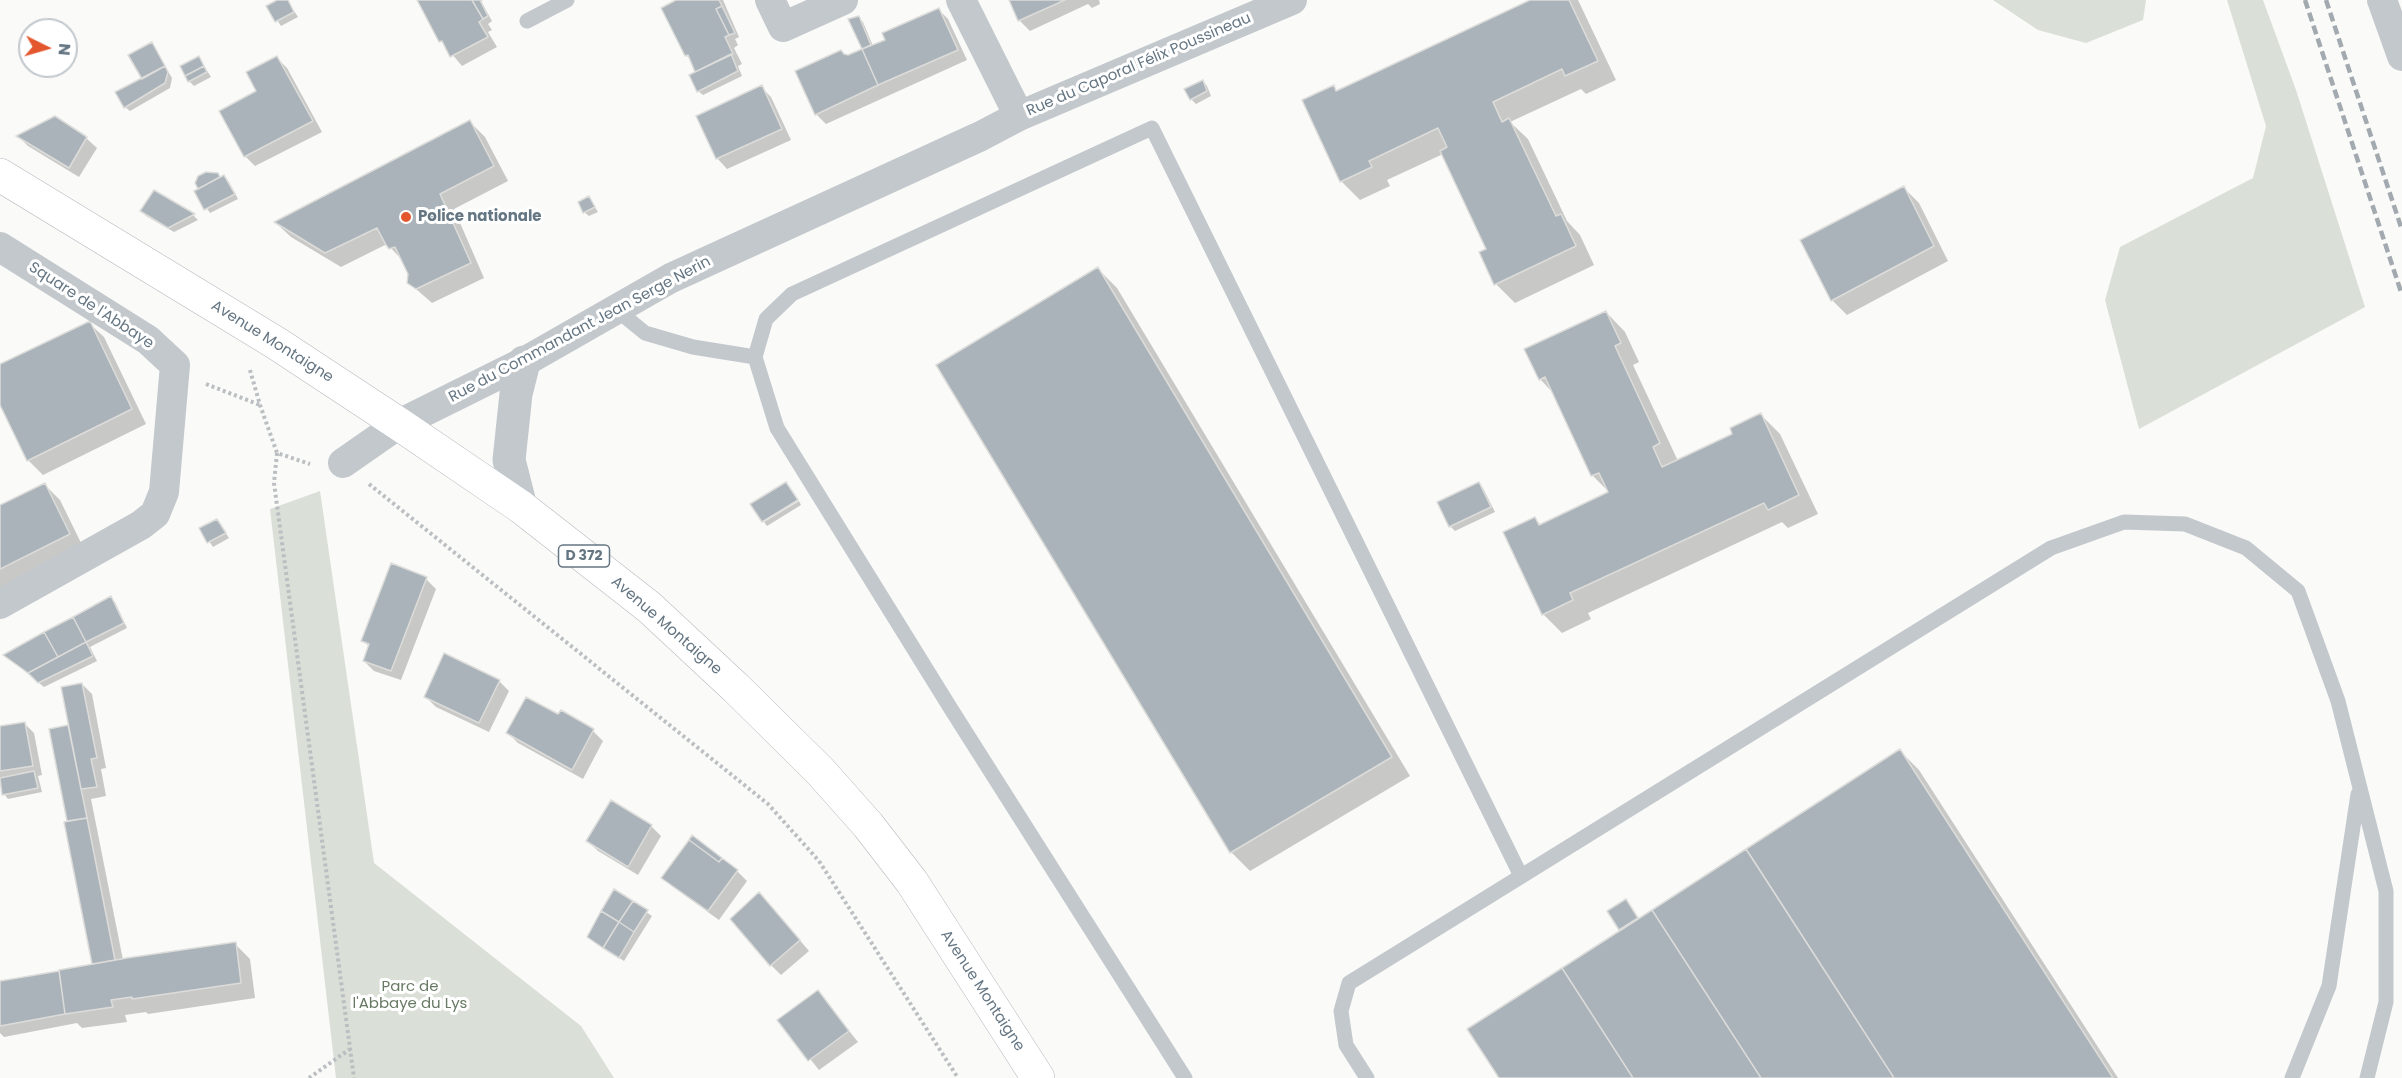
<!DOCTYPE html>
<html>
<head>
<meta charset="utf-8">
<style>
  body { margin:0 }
  #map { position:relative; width:2402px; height:1078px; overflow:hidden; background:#fafaf8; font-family:Poppins,sans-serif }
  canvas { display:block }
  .north { position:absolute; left:18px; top:18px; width:60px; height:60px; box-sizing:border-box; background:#fff; border:2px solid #c1c8cd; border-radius:50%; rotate:95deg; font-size:16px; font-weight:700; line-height:24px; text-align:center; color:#657683 }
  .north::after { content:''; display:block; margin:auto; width:21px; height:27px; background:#e4572e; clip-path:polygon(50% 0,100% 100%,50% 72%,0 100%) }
</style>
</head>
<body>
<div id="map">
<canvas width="2402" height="1078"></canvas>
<div class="north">N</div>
</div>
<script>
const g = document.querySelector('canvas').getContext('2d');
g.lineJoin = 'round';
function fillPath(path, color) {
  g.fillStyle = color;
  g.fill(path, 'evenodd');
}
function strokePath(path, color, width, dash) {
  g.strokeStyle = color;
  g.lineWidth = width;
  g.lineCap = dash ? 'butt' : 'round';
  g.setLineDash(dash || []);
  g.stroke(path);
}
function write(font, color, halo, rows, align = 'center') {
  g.font = font + ' Poppins,sans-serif';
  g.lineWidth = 6;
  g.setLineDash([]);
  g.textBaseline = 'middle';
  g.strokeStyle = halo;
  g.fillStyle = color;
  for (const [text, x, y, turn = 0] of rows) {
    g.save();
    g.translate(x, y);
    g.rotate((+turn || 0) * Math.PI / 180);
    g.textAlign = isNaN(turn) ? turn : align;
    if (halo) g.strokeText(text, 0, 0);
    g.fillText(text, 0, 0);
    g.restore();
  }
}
fillPath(new Path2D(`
  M1993 0H2146L2143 20 2086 43 2038 30Z
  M2227 0H2263L2296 90 2365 307 2139 429 2105 300 2120 247 2253 178 2266 126Z
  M320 491 374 863 581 1026 614 1078H336L270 509Z`), '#dadfd7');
fillPath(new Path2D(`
  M280 0H287L298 17 281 26 268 6Z
  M419 0H483L481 1 492 21 488 24 492 30 488 32 497 47 462 66 441 41Z
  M680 0H723L739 37 735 39 738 45 734 48 742 64 738 66 742 76 703 95 698 91 697 73 692 61 686 55Z
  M1010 0H1099L1100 4 1092 8 1088 4 1030 31 1020 21Z
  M1532 0H1578L1616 80 1586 94 1581 89 1510 122 1528 139 1567 221 1580 235 1594 265 1515 303 1496 284 1488 250 1443 154 1387 180 1390 186 1360 200 1341 181 1333 87 1338 92Z
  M938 9 948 19 967 60 826 124 816 114 865 50 858 17 863 22 873 46Z
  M152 44 172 78 170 88 130 111 125 107 144 79Z
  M199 58 211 77 194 86 189 81Z
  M277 58 287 68 322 132 255 166 245 156 258 92Z
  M1203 81 1207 86 1211 96 1196 104 1191 99Z
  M761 87 771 97 791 140 727 169 717 158 698 117Z
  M55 118 86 138 97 148 79 177 28 146 19 137Z
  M470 122 485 137 508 181 454 209 484 278 432 303 408 282 410 274 403 261 387 244 341 267 291 237 276 223Z
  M217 174 229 182 238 199 210 213 196 192Z
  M1904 188 1919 203 1948 261 1847 315 1832 300Z
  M154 192 194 216 198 220 174 232 146 216 142 211Z
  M589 198 598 212 589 216 584 212Z
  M1098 269 1117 288 1410 776 1250 871 1231 852Z
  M1606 312 1625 332 1639 362 1633 365 1678 461 1734 435 1761 415 1780 434 1818 514 1788 528 1782 522 1588 613 1591 619 1562 633 1543 614 1535 519 1541 525 1610 493 1592 475 1554 394 1540 379Z
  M89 323 104 337 146 424 43 475 28 460 0 401V365Z
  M1479 484 1483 488 1495 512 1455 531 1450 526 1439 503Z
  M45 485 60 500 84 549 0 591V507Z
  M799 501 801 505 767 526 764 522Z
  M217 520 229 538 213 547 201 529Z
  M426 579 436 589 401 680 374 671 364 661 370 647 363 641Z
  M110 598 115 602 127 628 90 647 97 661 44 687 10 659Z
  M499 681 509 691 489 732 436 707 426 697Z
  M82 684 92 694 106 768 101 769 106 796 91 799 123 960 235 944 250 959 255 998 148 1014 146 1012 125 1015 127 1022 82 1028 77 1023 4 1037 0 1033V983L95 965 51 731 70 726Z
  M561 712 593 731 603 741 583 779 518 743 508 733 559 716Z
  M24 723 34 733 42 775 38 776 42 792 8 799 4 794 0 783V728Z
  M1900 751 1919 770 2118 1078H1500L1621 931 1609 912 1626 901 1639 919Z
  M651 826 661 836 638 875 598 851 588 841Z
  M737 871 747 881 719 920 673 887 663 877Z
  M615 891 652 916 624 961 593 941Z
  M769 904 809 951 781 975 771 965Z
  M818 992 858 1042 819 1070 780 1021Z`), '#0003');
const building = new Path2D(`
  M277 0H288L294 12 275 22 266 6Z
  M417 0H472L483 19 479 22 488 37 450 57 442 41 439 42Z
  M472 0H480L488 16 483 19Z
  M676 0H719L722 6 716 9 729 35 725 37 733 54 695 72 688 55 685 56 661 8Z
  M1009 0H1065L1018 21Z
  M1569 0 1598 61 1565 76 1562 69 1493 102 1502 122 1509 118 1556 216 1561 214 1576 246 1494 285 1479 252 1486 249 1440 151 1447 147 1438 128 1369 161 1372 167 1340 182 1302 100 1334 85 1336 91 1530 0Z
  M722 6 735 33 729 35 716 9Z
  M939 8 958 50 878 85 862 49 885 40 882 33Z
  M859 16 871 45 862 49 848 19Z
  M152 42 165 66 142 79 128 55Z
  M862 49 878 85 815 115 795 71 841 50 844 54 848 55Z
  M731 54 738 71 697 92 689 75Z
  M199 56 204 66 185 76 180 66Z
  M277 56 313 121 244 157 219 111 256 91 246 72Z
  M165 66 168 72 165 83 124 108 115 92Z
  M204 66 207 72 188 82 185 76Z
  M1203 80 1207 91 1190 100 1184 89Z
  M762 85 782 129 716 159 696 116Z
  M55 116 87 137 69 168 16 136Z
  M470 120 494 166 440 194 471 263 416 289 407 283 408 274 395 247 389 249 386 245 377 228 325 253 274 222Z
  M206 172 218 173 220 177 198 189 195 183 198 176Z
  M224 175 235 194 204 210 194 191Z
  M1904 186 1934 246 1831 301 1800 240Z
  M154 190 183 207 195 214 168 228 140 211Z
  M589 196 595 207 583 213 578 202Z
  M1098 267 1392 757 1230 853 936 365Z
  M1606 311 1621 343 1615 346 1660 443 1653 447 1662 467 1732 434 1730 428 1761 413 1799 495 1768 510 1764 503 1570 593 1573 600 1542 615 1503 532 1535 517 1539 525 1608 492 1599 473 1591 476 1545 377 1539 380 1524 349Z
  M90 321 132 409 27 461 0 405V364Z
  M786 482 798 500 762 522 750 504Z
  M1479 482 1491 507 1449 527 1437 502Z
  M45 483 70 534 0 569V505Z
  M217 519 226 533 207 543 199 528Z
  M391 563 427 577 391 671 363 661 369 644 361 641Z
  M111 596 124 623 86 642 73 617Z
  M73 617 86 642 58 657 44 632Z
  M44 632 58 657 28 673 3 655Z
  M86 642 93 656 38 683 28 673Z
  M444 653 500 680 479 723 424 697Z
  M82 683 97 758 91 759 97 787 81 789 61 687Z
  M526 697 558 714 561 710 594 729 572 770 506 733Z
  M25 722 33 766 0 771V726Z
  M68 725 87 818 67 821 49 729Z
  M1900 749 2113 1078H1894L1746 849Z
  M34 771 38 788 2 795 0 778Z
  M611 800 652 825 628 867 586 841Z
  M87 818 115 960 92 964 64 822Z
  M692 835 722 858 719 862 689 840Z
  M689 840 719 862 722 858 738 870 708 911 661 878Z
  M1746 849 1752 858 1894 1078H1761L1652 910Z
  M614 889 633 901 619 922 601 911Z
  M759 892 800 940 770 966 730 919Z
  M1626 899 1638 918 1619 930 1607 911Z
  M633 901 648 910 634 932 619 922Z
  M1652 910 1761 1078H1633L1562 968Z
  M601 911 619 922 603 948 587 937Z
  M619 922 634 932 619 958 603 948Z
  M236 942 241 983 132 999V997L111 1000 113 1007 65 1014 59 970 127 958Z
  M1562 968 1633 1078H1499L1467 1029Z
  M59 971 65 1014 0 1026V981Z
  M818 990 849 1031 808 1061 777 1020Z`);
fillPath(building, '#aab3b9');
strokePath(building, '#dcdcda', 1.5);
const primary = new Path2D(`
  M0 175 276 343 399 424 521 507 649 607 736 688 820 771 868 825 912 882 1038 1078`);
strokePath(primary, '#b5babe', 34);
strokePath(new Path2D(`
  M250 370 260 405 277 453 310 464
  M206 384 260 405
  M277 453 274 483 354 1078
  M369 484 768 804 819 861 958 1078
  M309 1078 350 1049`), '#bbbfc2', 4, [3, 3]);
strokePath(new Path2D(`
  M527 21 567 0
  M617 310 645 333 693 347 755 357 777 428 951 709 1185 1078
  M755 357 766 319 792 294 1152 128 1521 876
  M1367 1078 1346 1045 1341 1011 1349 983 2051 548 2124 522 2185 524 2246 548 2298 591 2338 701 2386 891V1002L2367 1078
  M2292 1078 2329 986 2358 794`), '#c3c8cc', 15);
strokePath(new Path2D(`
  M770 0 783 27 843 0
  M961 0 1019 116
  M2382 0 2402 56
  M0 247 148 340 175 365 164 492 155 514 141 525 0 604
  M343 463 399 424 524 362 671 278 981 136 1019 116 1292 0`), '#c3c8cc', 30);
strokePath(new Path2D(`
  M521 507 509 460 516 394 524 362`), '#c3c8cc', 33);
strokePath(primary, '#fff', 33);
strokePath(new Path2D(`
  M2305 0 2402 295
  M2326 0 2402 230`), '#a2aab0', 4.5, [9, 4.5]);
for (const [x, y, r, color] of [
  [406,217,6,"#e4572e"]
]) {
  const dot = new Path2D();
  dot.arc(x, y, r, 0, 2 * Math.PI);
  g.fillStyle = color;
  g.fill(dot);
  strokePath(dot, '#fff', 2);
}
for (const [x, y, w] of [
  [584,556,51]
]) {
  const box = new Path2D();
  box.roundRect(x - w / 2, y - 11, w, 22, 4.5);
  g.fillStyle = '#fff';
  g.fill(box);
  strokePath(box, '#657683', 1.5);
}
write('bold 14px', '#657683', null, [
  ["D 372",584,556]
]);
write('15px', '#657683', '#fff', [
  ["Rue du Caporal Félix Poussineau",1139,65,-23],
  ["Square de l'Abbaye",91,306,33],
  ["Rue du Commandant Jean Serge Nerin",580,330,-28],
  ["Avenue Montaigne",272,342,32],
  ["Avenue Montaigne",666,626,41],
  ["Avenue Montaigne",982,991,57]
]);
write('bold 15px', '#657683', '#fff', [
  ["Police nationale",418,217]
], 'left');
write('15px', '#687a64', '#fff', [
  ["Parc de",410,987],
  ["l'Abbaye du Lys",410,1004]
]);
</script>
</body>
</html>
